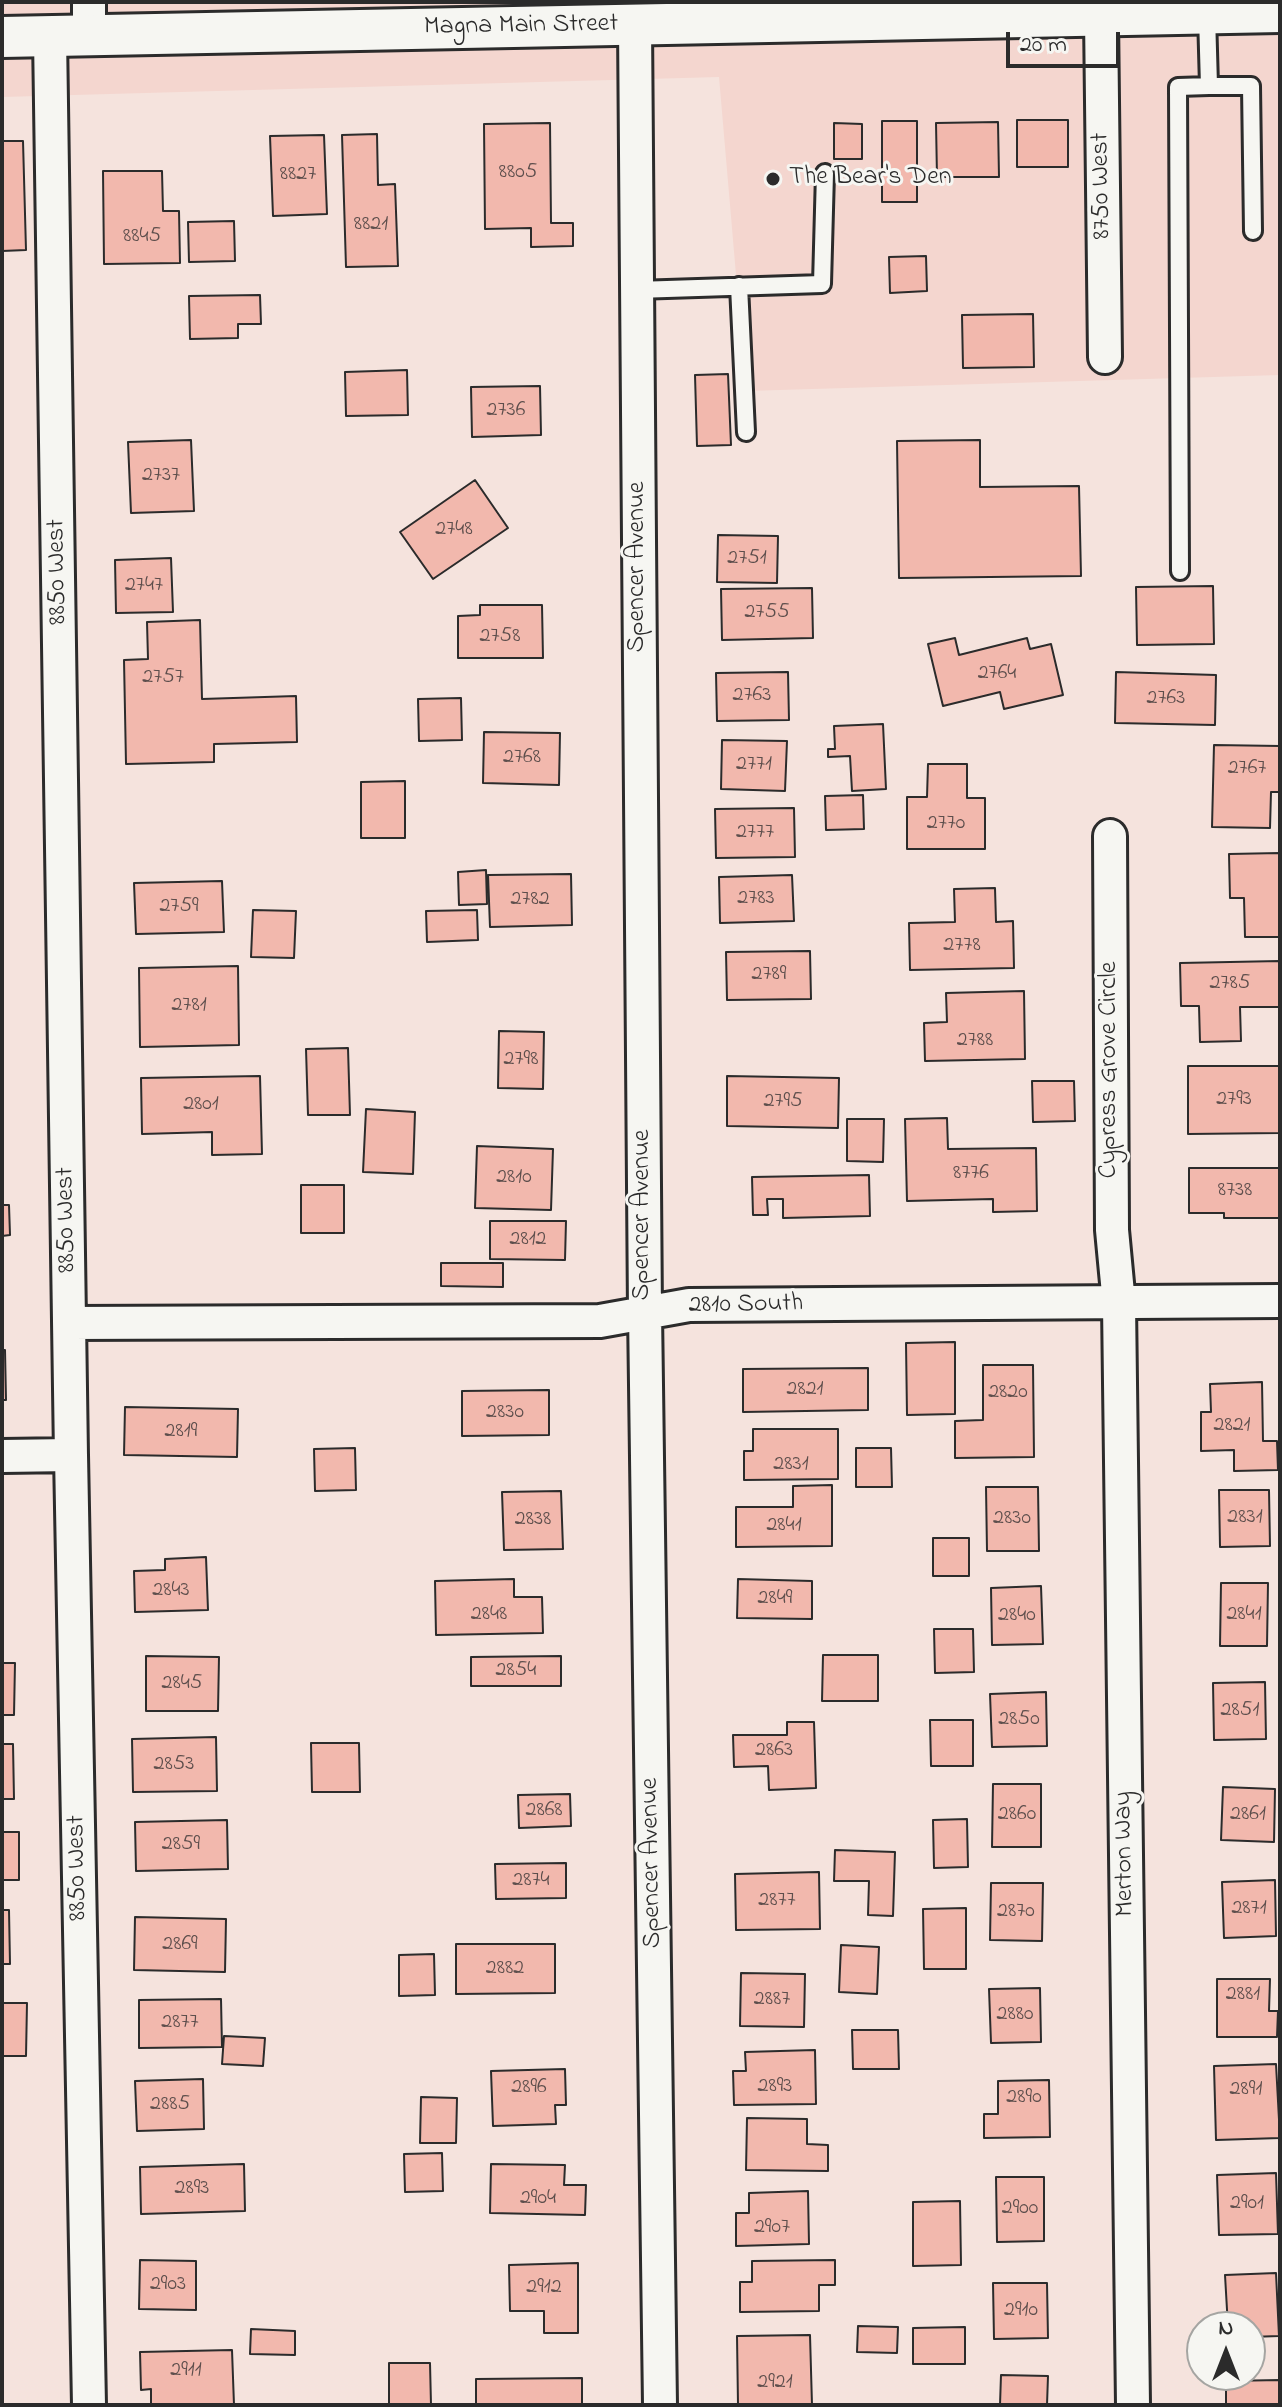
<!DOCTYPE html>
<html>
<head>
<meta charset="utf-8">
<style>
  body { margin:0 }
  #map { position:relative; width:1282px; height:2407px; overflow:hidden; background:#f5e3dd; font-family:"Indie Flower",sans-serif }
  canvas { display:block }
  .frame { position:absolute; inset:0; border:4px solid #2b2b2b; pointer-events:none }
  .north { position:absolute; left:1186px; top:2311px; width:80px; height:80px; box-sizing:border-box; background:#f6f6f2; border:2px solid #a5a5a2; border-radius:50%; rotate:0deg; font-size:22px; font-weight:700; line-height:32px; text-align:center; color:#2b2b2b }
  .north::after { content:''; display:block; margin:auto; width:28px; height:36px; background:#2b2b2b; clip-path:polygon(50% 0,100% 100%,50% 72%,0 100%) }
  .scale { position:absolute; left:1006px; top:32px; width:114px; height:36px; box-sizing:border-box; border:4px solid #2b2b2b; border-top:0; padding-left:10px; font-size:24px; line-height:28px; white-space:nowrap; color:#2b2b2b; -webkit-text-stroke:6px #f6f6f2; paint-order:stroke }
</style>
</head>
<body>
<div id="map">
<canvas width="1282" height="2407"></canvas>
<div class="frame"></div>
<div class="north">N</div>
<div class="scale">20 m</div>
</div>
<script>
const g = document.querySelector('canvas').getContext('2d');
g.lineJoin = 'round';
function fillPath(path, color) {
  g.fillStyle = color;
  g.fill(path, 'evenodd');
}
function strokePath(path, color, width, dash) {
  g.strokeStyle = color;
  g.lineWidth = width;
  g.lineCap = dash ? 'butt' : 'round';
  g.setLineDash(dash || []);
  g.stroke(path);
}
function write(font, color, halo, rows, align = 'center') {
  g.font = font + ' "Indie Flower",sans-serif';
  g.lineWidth = 6;
  g.setLineDash([]);
  g.textBaseline = 'middle';
  g.strokeStyle = halo;
  g.fillStyle = color;
  for (const [text, x, y, turn = 0] of rows) {
    g.save();
    g.translate(x, y);
    g.rotate((+turn || 0) * Math.PI / 180);
    g.textAlign = isNaN(turn) ? turn : align;
    if (halo) g.strokeText(text, 0, 0);
    g.fillText(text, 0, 0);
    g.restore();
  }
}
fillPath(new Path2D(`
  M2 2H1280V375L746 391 719 77 2 97Z`), '#f4d6cf');
const building = new Path2D(`
  M1017 120H1068V167H1017Z
  M882 121H917V202H882Z
  M998 122 999 177H937L936 123Z
  M550 123 551 223H573V246L531 247V228L485 229 484 124Z
  M834 123 862 124V159H834Z
  M377 134 378 185 395 184 398 266 346 267 342 135Z
  M324 135 327 214 273 216 270 136Z
  M2 141H23L26 250 2 251Z
  M103 171H162L163 211H179L180 263 104 264Z
  M234 221 235 261 189 262 188 222Z
  M926 256 927 291 890 293 889 257Z
  M260 295 261 324H238V338L190 339 189 296Z
  M1033 314 1034 367 963 368 962 315Z
  M407 370 408 415 346 416 345 372Z
  M728 374 731 445 697 446 695 375Z
  M540 386 541 435 472 437 471 387Z
  M191 440 194 511 131 513 128 442Z
  M980 440V487L1079 486 1081 576 899 578 897 441Z
  M475 480 508 528 433 579 400 532Z
  M718 535 778 536 777 583 717 582Z
  M171 558 173 612 116 613 115 560Z
  M1213 586 1214 644 1137 645 1136 587Z
  M812 588 813 638 722 640 721 589Z
  M480 605H542L543 658H458V616L480 615Z
  M200 620 202 699 296 696 297 742 214 744V762L126 764 124 660 148 659 147 622Z
  M955 638 959 655 1027 638 1030 649 1051 644 1063 695 1004 709 1000 692 943 706 928 644Z
  M788 672 789 720 717 721 716 673Z
  M1116 672 1216 675 1215 725 1115 723Z
  M461 698 462 740 419 741 418 699Z
  M883 724 886 789 852 791 850 756 828 757V749H835L834 726Z
  M484 732 560 733 559 785 483 783Z
  M722 740 787 741 785 791 721 789Z
  M1214 745 1280 746V792H1271L1270 828 1212 827Z
  M928 764H967V798H985V849H907V797H927Z
  M405 781V838H361V782Z
  M863 795 864 829 826 830 825 796Z
  M794 808 795 857 716 858 715 809Z
  M1280 853V937H1245L1244 898H1230L1229 854Z
  M486 870 487 904 459 905 458 872Z
  M571 874 572 925 490 927 488 875Z
  M792 875 794 921 720 923 719 877Z
  M222 881 224 932 136 934 134 883Z
  M995 888 996 922 1013 921 1014 968 910 970 909 923 955 922 954 889Z
  M253 910 296 911 294 958 251 957Z
  M477 910 478 940 427 942 426 911Z
  M810 951 811 999 727 1000 726 952Z
  M1280 961V1007H1240L1241 1041 1200 1042 1199 1006H1181L1180 963Z
  M238 966 239 1045 140 1047 139 968Z
  M1024 991 1025 1059 925 1061 924 1023 947 1022 946 993Z
  M499 1031 544 1032 543 1089 498 1088Z
  M348 1048 350 1115H308L306 1049Z
  M1188 1066H1280V1133L1188 1134Z
  M260 1076 262 1154 212 1155V1132L142 1134 141 1078Z
  M727 1076 839 1078 838 1128 727 1126Z
  M1032 1081H1074L1075 1121 1033 1122Z
  M366 1109 415 1112 413 1174 363 1172Z
  M947 1118 948 1149 1036 1148 1037 1211 993 1212V1199L907 1201 905 1119Z
  M847 1119H884L883 1162 847 1161Z
  M477 1146 553 1149 551 1210 475 1208Z
  M1189 1168H1280V1218H1224V1213H1189Z
  M869 1175 870 1216 783 1218V1199H767L768 1215H753L752 1177Z
  M301 1185H344V1233H301Z
  M2 1205H9L10 1235 2 1236Z
  M490 1221H566L565 1260 490 1259Z
  M441 1263H503V1287L441 1286Z
  M955 1342V1414L907 1415 906 1343Z
  M2 1350H5L6 1400H2Z
  M983 1365H1033L1034 1457 955 1458V1421L983 1420Z
  M868 1368V1410L743 1412V1369Z
  M1262 1382 1263 1441H1277L1278 1470 1234 1471V1450L1201 1451V1412H1211L1210 1384Z
  M549 1390V1435L462 1436V1391Z
  M125 1407 238 1409 237 1457 124 1455Z
  M753 1429H838V1479L744 1480V1451H753Z
  M355 1448 356 1490 315 1491 314 1449Z
  M856 1448H891L892 1487H856Z
  M832 1485V1546L736 1547V1507H793V1486Z
  M986 1487H1038L1039 1551H987Z
  M1219 1490H1269L1270 1546 1220 1547Z
  M561 1491 563 1549 504 1550 502 1492Z
  M933 1538H969V1576H933Z
  M206 1557 208 1610 135 1612 134 1571 165 1570V1559Z
  M514 1579V1597H542L543 1633 436 1635 435 1581Z
  M738 1579 812 1581V1619L737 1618Z
  M1221 1583H1268L1267 1646H1220Z
  M1041 1586 1043 1644 992 1645 991 1588Z
  M934 1629H973L974 1672 935 1673Z
  M823 1655H878V1701H822Z
  M146 1656 219 1657 218 1711H146Z
  M561 1656V1686H471V1657Z
  M2 1663H15L14 1715H2Z
  M1265 1682 1266 1739 1214 1740 1213 1683Z
  M1046 1692 1047 1746 992 1747 990 1694Z
  M930 1720H973V1766H931Z
  M787 1722H814L816 1788 769 1790 768 1766 734 1767 733 1735H787Z
  M216 1737 217 1791 133 1792 132 1739Z
  M311 1743H359L360 1792H312Z
  M2 1744H13L14 1799H2Z
  M993 1784H1041V1847H992Z
  M1223 1787 1275 1789 1274 1842 1221 1840Z
  M570 1794 571 1826 519 1828 518 1795Z
  M967 1819 968 1867 934 1868 933 1820Z
  M227 1820 228 1869 136 1871 135 1822Z
  M2 1832H19V1880H2Z
  M835 1850 895 1852 893 1916 868 1915 869 1881H834Z
  M566 1863V1898L496 1899 495 1864Z
  M819 1872 820 1929 736 1930 735 1874Z
  M1275 1880 1276 1936 1224 1938 1222 1882Z
  M991 1883H1043L1042 1941 990 1940Z
  M966 1908V1969H924L923 1909Z
  M2 1910H9L10 1964H2Z
  M135 1917 226 1919 225 1972 134 1970Z
  M456 1944H555V1993L456 1994Z
  M841 1945 879 1947 877 1994 839 1992Z
  M434 1954 435 1995 399 1996V1955Z
  M741 1973 805 1974 804 2027 740 2026Z
  M1217 1979H1270L1269 2011H1278L1277 2037H1217Z
  M1040 1988 1041 2042 991 2043 989 1989Z
  M221 1999 222 2047 139 2048V2000Z
  M2 2003H27L26 2056H2Z
  M852 2030H898L899 2069H853Z
  M224 2036 265 2038 263 2066 222 2064Z
  M815 2050 816 2104 734 2105 733 2071H746L745 2052Z
  M1276 2064 1280 2138 1216 2140 1214 2066Z
  M565 2069 566 2105H555L556 2124 493 2126 491 2071Z
  M203 2079 204 2129 137 2131 135 2081Z
  M1049 2080 1050 2137 984 2138V2114H998V2081Z
  M421 2097 457 2098 456 2143H420Z
  M747 2118 807 2119V2144L828 2145V2171L746 2170Z
  M442 2153 443 2191 405 2192 404 2154Z
  M244 2164 245 2211 141 2214 140 2167Z
  M491 2164 565 2165 564 2185H586L585 2215 490 2213Z
  M1276 2173 1278 2234 1219 2235 1217 2175Z
  M996 2177H1044V2241L997 2242Z
  M808 2191 809 2244 736 2246V2213H749V2193Z
  M960 2201 961 2265 913 2266V2202Z
  M140 2260 196 2261V2310L139 2309Z
  M835 2260V2285H819V2311L740 2312V2282H752V2261Z
  M578 2263V2333H544V2311H510L509 2265Z
  M1276 2273 1279 2336 1250 2337V2327H1228L1225 2275Z
  M993 2283H1047L1048 2338 994 2339Z
  M858 2326 898 2327 897 2353 857 2352Z
  M965 2327V2364H913V2328Z
  M251 2329 295 2331V2355L250 2354Z
  M810 2335 812 2405H738L737 2336Z
  M232 2350 234 2405H151V2389L141 2390 140 2352Z
  M389 2363H430L431 2405H389Z
  M1001 2375 1048 2376 1047 2405H1000Z
  M582 2378V2405H476V2379Z
  M1280 2380V2405H1226V2381Z`);
fillPath(building, '#f2b8ad');
strokePath(building, '#2b2b2b', 2);
const service = new Path2D(`
  M1209 86H1251L1253 231
  M739 286 746 432
  M636 290 822 284 825 173
  M1180 571 1178 87 1209 86 1207 15`);
const minor = new Path2D(`
  M89 2V35
  M1101 16 1105 357
  M635 24 645 1312 660 2405
  M50 36 71 1455 89 2405
  M1110 836 1112 1230 1119 1304 1133 2405
  M70 1323 600 1321 689 1305 1280 1301
  M2 1456 71 1455`);
const tertiary = new Path2D(`
  M2 37 1280 12`);
strokePath(service, '#2b2b2b', 22);
strokePath(minor, '#2b2b2b', 38);
strokePath(tertiary, '#2b2b2b', 46);
strokePath(service, '#f6f6f2', 16);
strokePath(minor, '#f6f6f2', 32);
strokePath(tertiary, '#f6f6f2', 40);
for (const [x, y, r, color] of [
  [773,179,8,"#2b2b2b"]
]) {
  const dot = new Path2D();
  dot.arc(x, y, r, 0, 2 * Math.PI);
  g.fillStyle = color;
  g.fill(dot);
  strokePath(dot, '#f6f6f2', 3);
}
write('22px', '#5d4e4c', null, [
  ["8805",518,173],
  ["8827",298,175],
  ["8821",371,225],
  ["8845",142,237],
  ["2736",506,411],
  ["2737",161,476],
  ["2748",454,530],
  ["2751",747,559],
  ["2747",144,586],
  ["2755",767,613],
  ["2758",500,637],
  ["2764",997,674],
  ["2757",163,678],
  ["2763",752,696],
  ["2763",1166,699],
  ["2768",522,758],
  ["2771",754,765],
  ["2767",1247,769],
  ["2770",946,824],
  ["2777",755,833],
  ["2783",756,899],
  ["2782",530,900],
  ["2759",179,907],
  ["2778",962,946],
  ["2789",769,975],
  ["2785",1230,984],
  ["2781",189,1006],
  ["2788",975,1041],
  ["2798",521,1060],
  ["2793",1234,1100],
  ["2795",783,1102],
  ["2801",201,1105],
  ["8776",971,1174],
  ["2810",514,1178],
  ["8738",1235,1191],
  ["2812",528,1240],
  ["2821",805,1390],
  ["2820",1008,1393],
  ["2830",505,1413],
  ["2821",1232,1426],
  ["2819",181,1432],
  ["2831",791,1465],
  ["2831",1245,1518],
  ["2830",1012,1519],
  ["2838",533,1520],
  ["2841",784,1526],
  ["2843",171,1591],
  ["2849",775,1599],
  ["2848",489,1615],
  ["2841",1244,1615],
  ["2840",1017,1616],
  ["2854",516,1671],
  ["2845",182,1684],
  ["2851",1240,1711],
  ["2850",1019,1720],
  ["2863",774,1751],
  ["2853",174,1765],
  ["2868",544,1811],
  ["2860",1017,1815],
  ["2861",1248,1815],
  ["2859",181,1845],
  ["2874",531,1881],
  ["2877",777,1901],
  ["2871",1249,1909],
  ["2870",1016,1912],
  ["2869",180,1945],
  ["2882",505,1969],
  ["2881",1243,1995],
  ["2887",772,2000],
  ["2880",1015,2015],
  ["2877",180,2023],
  ["2893",775,2087],
  ["2896",529,2088],
  ["2891",1246,2090],
  ["2890",1024,2098],
  ["2885",170,2105],
  ["2893",192,2189],
  ["2904",538,2199],
  ["2901",1247,2204],
  ["2900",1020,2209],
  ["2907",772,2228],
  ["2903",168,2285],
  ["2912",544,2288],
  ["2910",1021,2311],
  ["2911",186,2371],
  ["2921",775,2383]
]);
write('26px', '#2b2b2b', '#f6f6f2', [
  ["Magna Main Street",521,27,-1],
  ["8750 West",1103,186,-91],
  ["Spencer Avenue",639,567,-90],
  ["8850 West",59,572,-91],
  ["Cypress Grove Circle",1111,1070,-90],
  ["Spencer Avenue",644,1215,-90],
  ["8850 West",68,1220,-91],
  ["2810 South",746,1306,-1],
  ["Merton Way",1126,1854,-91],
  ["Spencer Avenue",653,1863,-91],
  ["8850 West",79,1868,-91]
]);
write('26px', '#2b2b2b', '#f6f6f2', [
  ["The Bear's Den",789,179]
], 'left');
</script>
</body>
</html>
